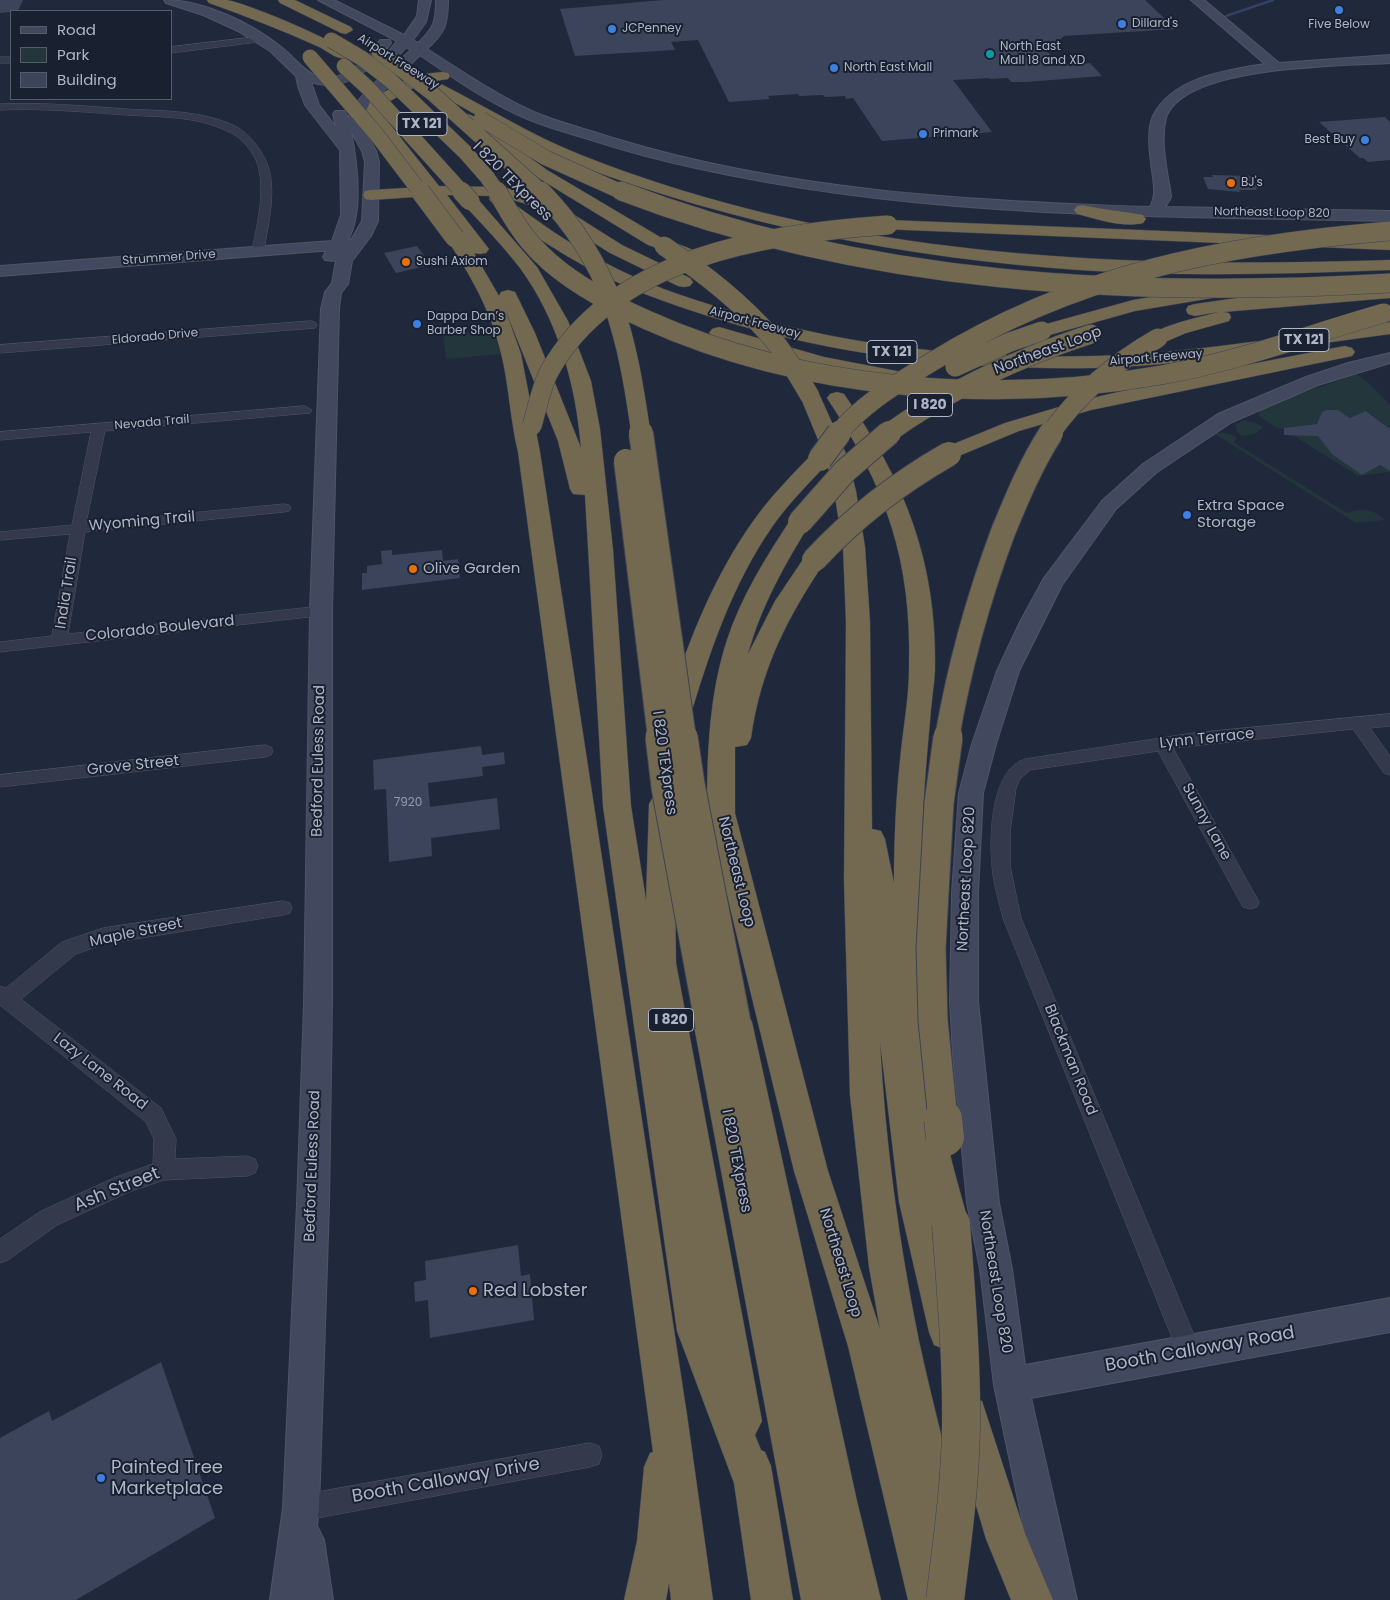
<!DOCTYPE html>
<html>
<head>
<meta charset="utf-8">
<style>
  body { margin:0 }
  #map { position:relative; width:1390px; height:1600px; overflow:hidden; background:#20283b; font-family:Poppins,sans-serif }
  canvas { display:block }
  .legend { position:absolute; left:10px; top:10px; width:162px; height:90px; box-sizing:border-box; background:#192030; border:1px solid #555c6c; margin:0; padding:6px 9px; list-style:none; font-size:15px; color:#afb5c7 }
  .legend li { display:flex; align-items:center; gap:10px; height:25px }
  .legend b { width:25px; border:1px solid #555c6c }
</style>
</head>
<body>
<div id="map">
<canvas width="1390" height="1600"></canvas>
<ul class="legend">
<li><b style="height:6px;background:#42495f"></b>Road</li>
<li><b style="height:14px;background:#22363c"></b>Park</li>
<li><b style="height:14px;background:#3c445b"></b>Building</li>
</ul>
</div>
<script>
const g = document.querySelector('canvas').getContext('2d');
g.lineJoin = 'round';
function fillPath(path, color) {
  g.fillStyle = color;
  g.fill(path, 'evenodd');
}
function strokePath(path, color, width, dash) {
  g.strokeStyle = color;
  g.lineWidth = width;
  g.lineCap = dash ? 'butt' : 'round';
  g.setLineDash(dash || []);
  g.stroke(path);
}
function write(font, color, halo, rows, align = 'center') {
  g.font = font + ' Poppins,sans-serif';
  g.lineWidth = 4;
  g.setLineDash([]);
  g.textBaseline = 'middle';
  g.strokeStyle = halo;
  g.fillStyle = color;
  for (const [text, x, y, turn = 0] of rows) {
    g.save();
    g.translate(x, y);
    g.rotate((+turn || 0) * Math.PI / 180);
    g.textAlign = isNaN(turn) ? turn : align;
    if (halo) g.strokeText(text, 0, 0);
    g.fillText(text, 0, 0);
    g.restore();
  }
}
fillPath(new Path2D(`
  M493 330 502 354 446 359 443 334Z
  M1357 374 1370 384 1390 405V429L1367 411 1349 418C1342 411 1337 409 1327 410L1326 422 1302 426 1318 436 1362 475 1379 465 1390 469V472L1358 476 1283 429 1277 428 1258 416 1260 411 1291 397Z
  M1245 420 1258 424 1263 427 1255 434 1243 436 1238 433 1235 425Z
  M1218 433C1225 433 1231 433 1237 438L1233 442 1347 513C1363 507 1372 508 1385 520L1356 523 1215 434Z`), '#22363c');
strokePath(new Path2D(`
  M1226 16 1273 0`), '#324164', 2.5);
fillPath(new Path2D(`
  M0 0H23L18 11 0 13Z
  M663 0H1145L1176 29 1064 36 1048 52 1059 65 1090 63 1102 76 1026 82H1011L1008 78 990 79 989 78 953 80 992 132 882 141 853 98 846 99 845 96 825 97 823 95 799 96 798 94 768 96 770 99 729 102 698 40 671 42 675 50 575 56 560 9Z
  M1385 117 1390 122V160L1368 162 1363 158H1360L1319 122Z
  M1212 175 1252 176 1259 188H1256L1257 190H1239L1240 192 1208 189 1203 177H1213Z
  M417 246 425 257 420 258 426 266 396 273 384 253Z
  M1327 410H1338L1350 418 1366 411 1390 429V471L1380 465 1362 475 1332 454 1318 436 1284 435V428L1317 424 1322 412Z
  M392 550V555L442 550 443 561 458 559 460 578 362 590V573H367V566L382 564 381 551Z
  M481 746 482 755 504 752 505 764 482 767 483 776 428 783 430 807 497 798 500 829 431 838 432 856 389 862 386 789 374 790 373 760Z
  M518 1245 521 1276 530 1274 534 1320 430 1338 428 1300 415 1302 414 1282 426 1280 425 1261Z
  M161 1362 215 1518 76 1600H0V1438L49 1411 52 1421Z`), '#3c445b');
const street = new Path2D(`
  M263 36 266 37V41L171 53V47Z
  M0 57H11V63H0Z
  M0 104C42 102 83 106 125 109 161 111 203 110 237 127 249 134 260 148 266 161 278 188 268 223 264 251L258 254 252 251C257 223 267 188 256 160 250 148 240 136 227 131 196 116 160 117 126 115 84 112 42 108 0 110Z
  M311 321 315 322 317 325 315 328 0 353V345Z
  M305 406 312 410 310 413 105 431 86 523 284 504 289 505 291 508 289 511 284 512 85 532 68 634 321 606 326 607 329 611 326 615 0 652V642L52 636 70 534 0 540V532L72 525 91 432 0 440V432Z
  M1390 714V726L1370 728 1390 756V775L1384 773 1353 729 1173 748 1259 902 1257 907 1250 909 1243 907 1158 751 1030 770 1020 779 1016 788 1010 832V866L1021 918 1201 1352 1197 1360 1189 1364 1181 1360 1003 918C999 901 993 883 992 865 989 836 991 769 1025 759L1193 733Z
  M265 745 271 747 273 751 271 755 265 757 0 787V775Z
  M283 901 290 903 292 908 290 913 283 915 104 944 76 954 21 999 161 1108 176 1139 175 1159 247 1156 255 1159 258 1166 255 1173 247 1176 164 1180 129 1192 57 1225 8 1260 0 1263V1239L41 1211 116 1177 153 1164 154 1139 146 1122 0 1005V986L6 988 62 942 103 928Z
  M590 1443 599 1446 602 1455 599 1464 590 1467 301 1521 292 1517 288 1508 292 1499 301 1495Z`);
const secondary = new Path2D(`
  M164 0C203 0 249 22 280 46 295 57 306 76 325 78 346 80 370 56 380 40H390L391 43C374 69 343 94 311 82L319 105 336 127 333 114 335 111H345L348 119C352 99 396 64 411 50L406 47 400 54H390L389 51 397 41 318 0H334L404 35 417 16 419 0H431L426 22 413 40 418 43C434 28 436 22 436 0H448C448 25 445 32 427 49 462 71 496 95 534 112 559 123 587 129 613 138 786 191 970 201 1150 207 1158 193 1152 177 1151 162 1149 148 1147 129 1153 116 1172 77 1227 70 1265 64L1191 0H1204L1279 63 1390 55V63C1343 66 1183 65 1166 118 1161 137 1165 159 1168 178 1169 184 1171 192 1171 197 1170 200 1167 204 1165 207L1390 211V221C1158 216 924 219 696 168 658 160 622 150 585 138 564 132 543 126 523 117 486 101 453 78 420 55L367 107 363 113 361 124 376 151 379 162 378 221 371 236 352 261 348 284 341 293 339 309 332 611V1004L329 1204 319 1508 317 1526 324 1540 333 1600H270L283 1508 297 1204 304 1004 310 611 321 309 325 292 332 283 336 261 325 260 323 257 326 251H320L0 276V266L332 241 341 215 340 150 305 105 298 86 296 76 270 51 238 31 203 15 166 3ZM351 131 362 151 365 162 362 221 351 240H348C364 211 357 162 351 131Z
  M1390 353V363L1318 385 1232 422 1157 472 1116 509 1062 585 1019 671 996 744 983 793 978 893V1001L999 1203 1012 1269 1025 1365 1390 1298V1332L1031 1398 1077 1600H1039L994 1385 980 1269 967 1203 953 1056 950 1001 952 893 959 793 972 744 997 671 1020 622 1044 578 1102 501 1143 464 1218 414 1306 377 1348 363Z`);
const highway = new Path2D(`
  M207 0C214 0 221 0 227 0 246 3 341 42 350 55L348 58C336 61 327 50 317 46 281 30 246 16 209 3Z
  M278 0H295L351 27 353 30 346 34 341 33 280 3Z
  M443 72 448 73 450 76 448 79 435 81C484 105 530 135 581 155 840 258 1115 269 1390 260V270C1287 274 1183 277 1079 270 906 258 735 225 572 163 520 143 474 112 425 87L423 84 424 82 383 105 381 113 439 186 502 187 549 199 622 245 690 278 693 282 690 286 684 287 678 286 610 253 537 207 506 198C537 221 568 243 602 261 642 283 687 298 731 311 849 347 972 359 1095 356 1150 355 1205 348 1260 341L1267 343 1270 347 1267 351 1260 353C1205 359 1150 367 1094 368 967 370 842 357 721 320 668 304 615 285 567 256 549 245 500 215 489 199L491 196 447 195 489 249 486 253 480 254 474 253 499 296 501 292 508 290 515 292 517 296 535 333 581 448C576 385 558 320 520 268 503 246 483 225 464 205L462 201 464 197H476L537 267 568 321 591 381 600 429 613 550 631 806 646 900 649 804 653 797 663 794 673 797 677 804 675 885 676 963 762 1421 755 1435 761 1450 765 1452 771 1466 793 1600H751L734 1483 677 1331 603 806 585 495 573 494 570 489 558 441 505 309 521 354 540 452 687 1415 713 1600H671L669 1583 666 1600H624L637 1541 644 1467 650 1453 653 1452 518 452C510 419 509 385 501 353 491 311 470 274 446 238L449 234H459L430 196 371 200 365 199 363 195 365 191 371 190 422 187 365 113 371 100 413 75Z
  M468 114 473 116 547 170 660 237 691 249 694 253 691 257 685 258 648 245 535 176 463 122 460 119 463 116Z
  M1083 205C1103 210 1124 211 1143 215L1146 219 1143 223C1122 228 1097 219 1077 214L1074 210 1077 206Z
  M888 220 1390 240V250L882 229 879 225 882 221Z
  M1217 286 1224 288 1226 292 1224 296 1135 311 1046 336 1039 334 1036 330 1039 326 1133 300Z
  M1390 286V298L1223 312 1229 313 1231 317 1229 321 1186 333 1165 342 1158 344 1151 342 1148 338C1158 325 1202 317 1218 312L1195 316 1188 314 1186 310 1188 306 1195 304 1237 298Z
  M1390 322V334L1310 345 1303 343 1300 339 1303 335 1310 333Z
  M719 327 824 357 902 372 905 376 902 380 895 382 822 368 712 337 709 333 712 329Z
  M1345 346 1352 348 1355 352 1352 356 1091 410 1019 431 949 460 941 459 938 454 941 449 1005 423 1079 401 1140 387 1138 384 1141 380 1215 371Z
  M810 390 817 392 820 396 847 456 856 491 865 547 870 622 872 829 881 831 885 839 894 883C894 839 896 795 901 751 904 723 909 696 909 668 912 560 886 487 827 398L830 394 837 392 844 394C905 482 937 561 935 670 934 687 931 704 930 721 926 766 922 810 922 854 923 937 925 1021 939 1103 946 1144 958 1184 969 1224L963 1236 951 1241 942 1237 965 1332 960 1345 947 1350 934 1345 929 1332 899 1202 880 1041C885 1141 899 1243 919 1341 933 1406 951 1471 966 1536L960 1550 946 1556 938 1553 950 1600H908L848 1346 794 1171 707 813C707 755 709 695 727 640 741 597 765 559 789 522L792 517 800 515 808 517 811 522C785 564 761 606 748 654L775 601 806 555 814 553 822 555 826 560C787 618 761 668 751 738L747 745 735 747V813L828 1171 880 1329 869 1267 850 1095 844 881 846 622 843 547 834 491 827 464C808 484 788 504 772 527 732 585 710 651 690 717L686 723 677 726 668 723 664 717C686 648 711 580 754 520 771 496 792 475 812 454H824L800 396 803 392Z
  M736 1009 747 1013 752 1022 857 1501 881 1600H801L694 1026 699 1017 710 1013 722 1018 725 1013Z
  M968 1396 982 1401 1026 1536 1053 1600H1011L986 1539 949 1415 954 1401Z`);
strokePath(street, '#4f5566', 1);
strokePath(secondary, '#4f5566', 2);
strokePath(highway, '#3c4253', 1);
fillPath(street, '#343a4b');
fillPath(secondary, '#42495f');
fillPath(highway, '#726950');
const highwayBridgeFar4 = new Path2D(`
  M331 40 363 59 390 80 465 152 487 177 498 193
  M379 52 432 93 543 193
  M310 57 377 135 421 193
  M344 66 369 89 463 193
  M481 119 546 158 624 193`);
const highwayBridgeFar3 = new Path2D(`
  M420 191 455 238
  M461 191 470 201
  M497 191C510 214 522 236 541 254 569 282 611 304 647 320 803 390 994 405 1161 375 1237 362 1310 334 1384 313
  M541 191C613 265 627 337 641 434
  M621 191C866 285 1131 298 1390 283
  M664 246C703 273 741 302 772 338 787 356 798 376 810 396
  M955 367 1010 342 1042 331
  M532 426C537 409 541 387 549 372 613 256 769 233 888 225
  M838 434C862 404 898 383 930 363 1076 273 1222 245 1390 231
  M887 434C950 389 1017 358 1091 334
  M1050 434C1079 393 1114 363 1158 338`);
const highwayBridgeFar2 = new Path2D(`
  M641 433 684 738
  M820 459 839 433
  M626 461 660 738
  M800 522 845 471 889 433
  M814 560C854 517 898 483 949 454
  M947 738C959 668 978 599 1003 532 1017 498 1031 464 1051 433`);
const highwayBridgeFar1 = new Path2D(`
  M660 737 666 787 710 1026
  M683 737 690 784 736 1022
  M943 1120 933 1020 931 948 939 803 948 737`);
const highwayBridge = new Path2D(`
  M943 1119 945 1137
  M945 1600C952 1543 960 1487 961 1429 962 1361 956 1292 951 1224`);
strokePath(highwayBridgeFar4, '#3c4253', 16, []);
strokePath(highwayBridgeFar3, '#3c4253', 20, []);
strokePath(highwayBridgeFar2, '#3c4253', 26, []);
strokePath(highwayBridgeFar1, '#3c4253', 31, []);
strokePath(highwayBridge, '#3c4253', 39, []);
strokePath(highwayBridgeFar4, '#726950', 15);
strokePath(highwayBridgeFar3, '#726950', 19);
strokePath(highwayBridgeFar2, '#726950', 24);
strokePath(highwayBridgeFar1, '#726950', 29);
strokePath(highwayBridge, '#726950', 38);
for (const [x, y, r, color] of [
  [1339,10,5,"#3f7fe0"],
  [1122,24,5,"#3f7fe0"],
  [612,29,5,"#3f7fe0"],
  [990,54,5,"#0f9aa8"],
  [834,68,5,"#3f7fe0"],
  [923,134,5,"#3f7fe0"],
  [1365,140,5,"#3f7fe0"],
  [1231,183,5,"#e8710a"],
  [406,262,5,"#e8710a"],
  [417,324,5,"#3f7fe0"],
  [1187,515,5,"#3f7fe0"],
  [413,569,5,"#e8710a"],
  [473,1291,5,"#e8710a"],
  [101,1478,5,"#3f7fe0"]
]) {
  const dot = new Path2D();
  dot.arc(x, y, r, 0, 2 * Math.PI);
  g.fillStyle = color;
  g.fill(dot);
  strokePath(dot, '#192030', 2);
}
write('12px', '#afb5c7', '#192030', [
  ["Dillard's",1132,24],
  ["Five Below",1339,25,"center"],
  ["JCPenney",622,29],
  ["North East",1000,47],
  ["Mall 18 and XD",1000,61],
  ["North East Mall",844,68],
  ["Primark",933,134],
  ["Best Buy",1355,140,"right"],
  ["BJ's",1241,183],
  ["Sushi Axiom",416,262],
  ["Dappa Dan’s",427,317],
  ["Barber Shop",427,331]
], 'left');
write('12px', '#afb5c7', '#192030', [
  ["Airport Freeway",398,62,32],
  ["Northeast Loop 820",1272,213,1],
  ["Strummer Drive",169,258,-4],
  ["Airport Freeway",755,323,15],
  ["Eldorado Drive",155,337,-5],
  ["Airport Freeway",1156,358,-5],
  ["Nevada Trail",152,423,-5]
]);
write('12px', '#9299ac', null, [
  ["7920",408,803]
]);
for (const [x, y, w] of [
  [422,124,50],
  [1304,340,50],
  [892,352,50],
  [930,405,45],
  [671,1020,45]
]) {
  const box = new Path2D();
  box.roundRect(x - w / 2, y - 11.5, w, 23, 4);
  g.fillStyle = '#192030';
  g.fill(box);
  strokePath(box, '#afb5c7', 1);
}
write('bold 14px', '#afb5c7', null, [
  ["TX 121",422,124],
  ["TX 121",1304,340],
  ["TX 121",892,352],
  ["I 820",930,405],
  ["I 820",671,1020]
]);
write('15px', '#afb5c7', '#192030', [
  ["I 820 TEXpress",512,182,45],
  ["Northeast Loop",1048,351,-20],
  ["Wyoming Trail",142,522,-5],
  ["India Trail",67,593,-81],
  ["Colorado Boulevard",160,629,-6],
  ["Lynn Terrace",1207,739,-6],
  ["Bedford Euless Road",319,761,-89],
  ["I 820 TEXpress",664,763,82],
  ["Grove Street",133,766,-6],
  ["Sunny Lane",1206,822,61],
  ["Northeast Loop",736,872,76],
  ["Northeast Loop 820",967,879,-87],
  ["Maple Street",136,933,-12],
  ["Blackman Road",1070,1060,68],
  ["Lazy Lane Road",100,1072,38],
  ["I 820 TEXpress",736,1161,79],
  ["Bedford Euless Road",313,1166,-88],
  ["Northeast Loop",840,1263,73],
  ["Northeast Loop 820",995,1282,81]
]);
write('15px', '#afb5c7', '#192030', [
  ["Extra Space",1197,506],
  ["Storage",1197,523],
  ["Olive Garden",423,569]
], 'left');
write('18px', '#afb5c7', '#192030', [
  ["Ash Street",117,1190,-22],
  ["Booth Calloway Road",1200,1350,-10],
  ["Booth Calloway Drive",446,1481,-10]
]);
write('18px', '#afb5c7', '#192030', [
  ["Red Lobster",483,1291],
  ["Painted Tree",111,1468],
  ["Marketplace",111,1489]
], 'left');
</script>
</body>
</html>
